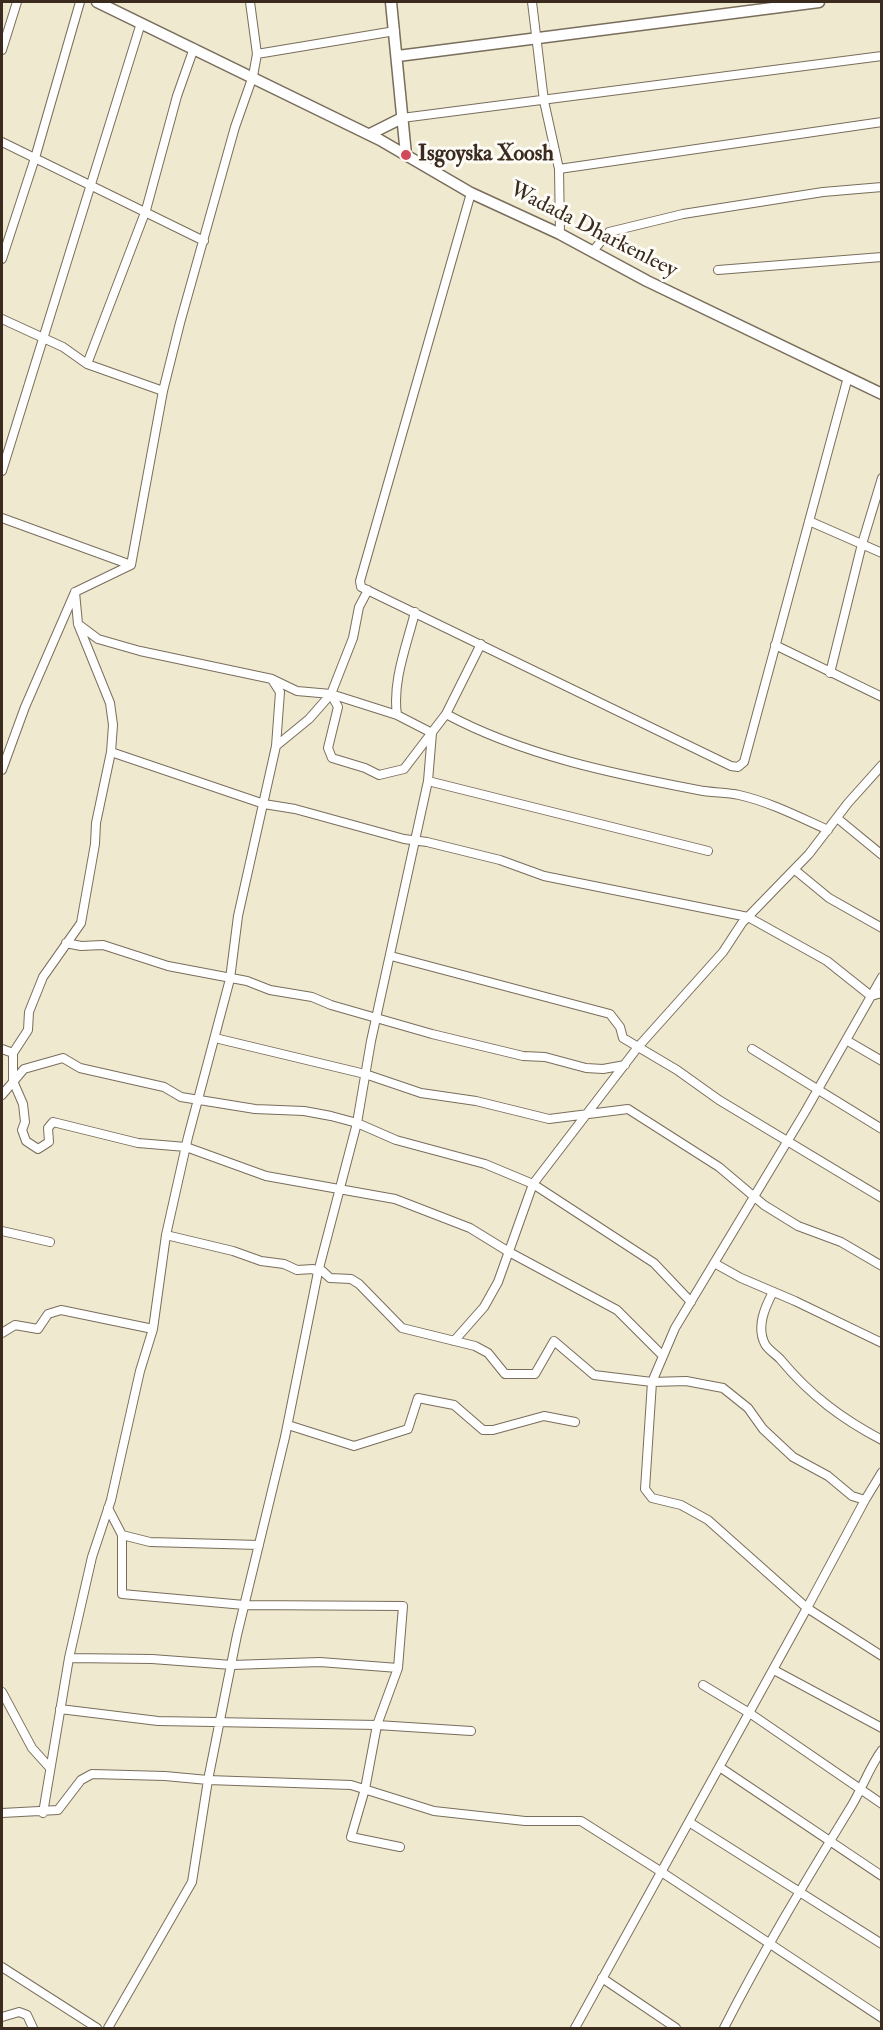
<!DOCTYPE html>
<html>
<head>
<meta charset="utf-8">
<style>
  body { margin:0 }
  #map { position:relative; width:883px; height:2030px; overflow:hidden; background:#eee9cf; font-family:"IM FELL Double Pica",serif }
  canvas { display:block }
  .frame { position:absolute; inset:0; border:3px solid #3b2a1e; pointer-events:none }
</style>
</head>
<body>
<div id="map">
<canvas width="883" height="2030"></canvas>
<div class="frame"></div>
</div>
<script>
const g = document.querySelector('canvas').getContext('2d');
g.lineJoin = 'round';
function strokePath(path, color, width, dash) {
  g.strokeStyle = color;
  g.lineWidth = width;
  g.lineCap = dash ? 'butt' : 'round';
  g.setLineDash(dash || []);
  g.stroke(path);
}
function write(font, color, halo, rows, align = 'center') {
  g.font = font + ' "IM FELL Double Pica",serif';
  g.lineWidth = 6;
  g.setLineDash([]);
  g.textBaseline = 'middle';
  g.strokeStyle = halo;
  g.fillStyle = color;
  for (const [text, x, y, turn = 0] of rows) {
    g.save();
    g.translate(x, y);
    g.rotate((+turn || 0) * Math.PI / 180);
    g.textAlign = isNaN(turn) ? turn : align;
    if (halo) g.strokeText(text, 0, 0);
    g.fillText(text, 0, 0);
    g.restore();
  }
}
const street = new Path2D(`
  M532 2 544 101 559 169 560 234
  M2 50 17 2
  M257 54 395 31
  M402 118 882 56
  M2 142 204 241
  M559 169 882 122
  M471 193 360 581 361 587 731 766 738 767 744 762 848 377
  M592 252 609 232 683 214 823 192 882 187
  M2 259 35 158 80 2
  M718 270 882 257
  M2 319 63 347 87 364 163 391
  M87 364 146 210 177 96 194 48
  M2 471 141 23
  M2 518 131 565
  M809 521 882 553
  M75 592 78 624 110 703 113 725 111 752 96 823 95 844 81 923 43 977 29 1012 28 1030 13 1053V1081L23 1104 25 1122 22 1130 26 1141 38 1149 49 1142 48 1128 53 1122 138 1143 186 1147 266 1176 395 1199 470 1228 509 1252 617 1310 663 1356
  M78 624 98 639 140 651 272 679 297 691 331 694 397 715
  M775 645 882 697
  M830 673 862 544 882 478
  M273 681 280 692 276 746
  M331 694 338 707 328 748 332 758 365 768 379 775 404 769 446 714 481 644
  M446 714C522 755 614 774 698 790 712 793 726 792 739 795 770 802 799 817 828 830
  M111 752 264 804 295 809 404 839 427 842 500 860 544 876 748 917 827 961 871 996 882 993
  M2 770 25 707 75 592 131 565 163 391 180 323 235 127 253 76 257 54 250 2
  M428 781 708 851
  M837 818 882 855
  M795 870 829 898 882 928
  M66 943 81 946 103 945 168 966 247 981 270 990 312 997 331 1005 432 1034 523 1056 545 1057 586 1068 603 1069 625 1065
  M391 956 610 1014 620 1027 623 1038 677 1070 719 1100 882 1198
  M215 1038 365 1074 421 1093 476 1101 549 1119 628 1109 719 1167 764 1205 798 1226 841 1242 882 1266
  M846 1040 882 1061
  M2 1049 13 1053
  M752 1049 882 1129
  M2 1095 24 1069 63 1058 80 1068 164 1087 181 1097 255 1109 304 1111 331 1116 357 1123 396 1140 485 1164 533 1184 654 1263 691 1302
  M2 1231 50 1242
  M166 1235 188 1137 230 979 238 916 276 746 309 719 331 694 353 638 359 607 368 590
  M714 1263 741 1278 795 1301 882 1343
  M319 1268 330 1278 351 1279 359 1284 402 1328 475 1346 488 1353 505 1374H535L554 1341 594 1375 652 1382 686 1381 723 1388 748 1408 763 1429 793 1457 828 1476 852 1496 865 1500 807 1608 882 1656
  M773 1292C765 1307 756 1327 765 1344 768 1350 777 1355 781 1360 810 1395 842 1419 882 1440
  M2 1333 15 1325 38 1329 48 1314 61 1310 153 1329 166 1235 233 1251 261 1261 284 1264 297 1270 313 1269 318 1272
  M454 1341 484 1307 498 1282 533 1184 638 1047 723 952 742 923 809 854 848 803 882 765
  M288 1425 354 1446 408 1429 418 1398 454 1405 483 1430H493L544 1416 575 1422
  M865 1500 882 1472
  M108 1508 122 1535 150 1542 259 1545
  M122 1535V1594L244 1605 403 1606 398 1668 377 1725 365 1789 351 1837 400 1847
  M69 1658 152 1659 232 1665 320 1662 398 1668
  M774 1670 882 1728
  M703 1685 751 1714 882 1804
  M2 1692 32 1748 50 1768
  M60 1709 158 1721 377 1725 471 1731
  M721 1768 882 1876
  M2 1813 58 1810 81 1780 92 1774 165 1776 208 1780 237 1635 285 1437 318 1272 357 1123 371 1041 428 781 432 733 397 715C392 681 407 645 415 612
  M43 1813 69 1658 92 1557 111 1500 140 1371 153 1329
  M689 1822 882 1944
  M2 1967 97 2028
  M602 1978 676 2028
  M2 2017 19 2012 27 2015 33 2028
  M108 2028 192 1882 208 1780 351 1785 434 1811 525 1821H581L660 1871 882 2018
  M575 2028 807 1608 708 1520 681 1505 652 1498 645 1489 652 1382 675 1328 805 1112 882 977
  M724 2028C762 1953 805 1882 849 1810 862 1790 868 1769 882 1750`);
const secondary = new Path2D(`
  M97 2 380 140 471 193 560 234 647 281 882 394
  M391 2 406 155
  M398 56 819 2
  M370 134 402 118`);
strokePath(street, '#7a6d5c', 10);
strokePath(secondary, '#7a6d5c', 13);
strokePath(street, '#fff', 8);
strokePath(secondary, '#fff', 10);
for (const [x, y, r, color] of [
  [406,155,6,"#d1495b"]
]) {
  const dot = new Path2D();
  dot.arc(x, y, r, 0, 2 * Math.PI);
  g.fillStyle = color;
  g.fill(dot);
  strokePath(dot, '#fdfcf7', 2);
}
write('bold 22px', '#3b2a1e', '#fdfcf7', [
  ["Isgoyska Xoosh",418,155]
], 'left');
write('22px', '#3b2a1e', '#fdfcf7', [
  ["Wadada Dharkenleey",593,231,27]
]);
</script>
</body>
</html>
